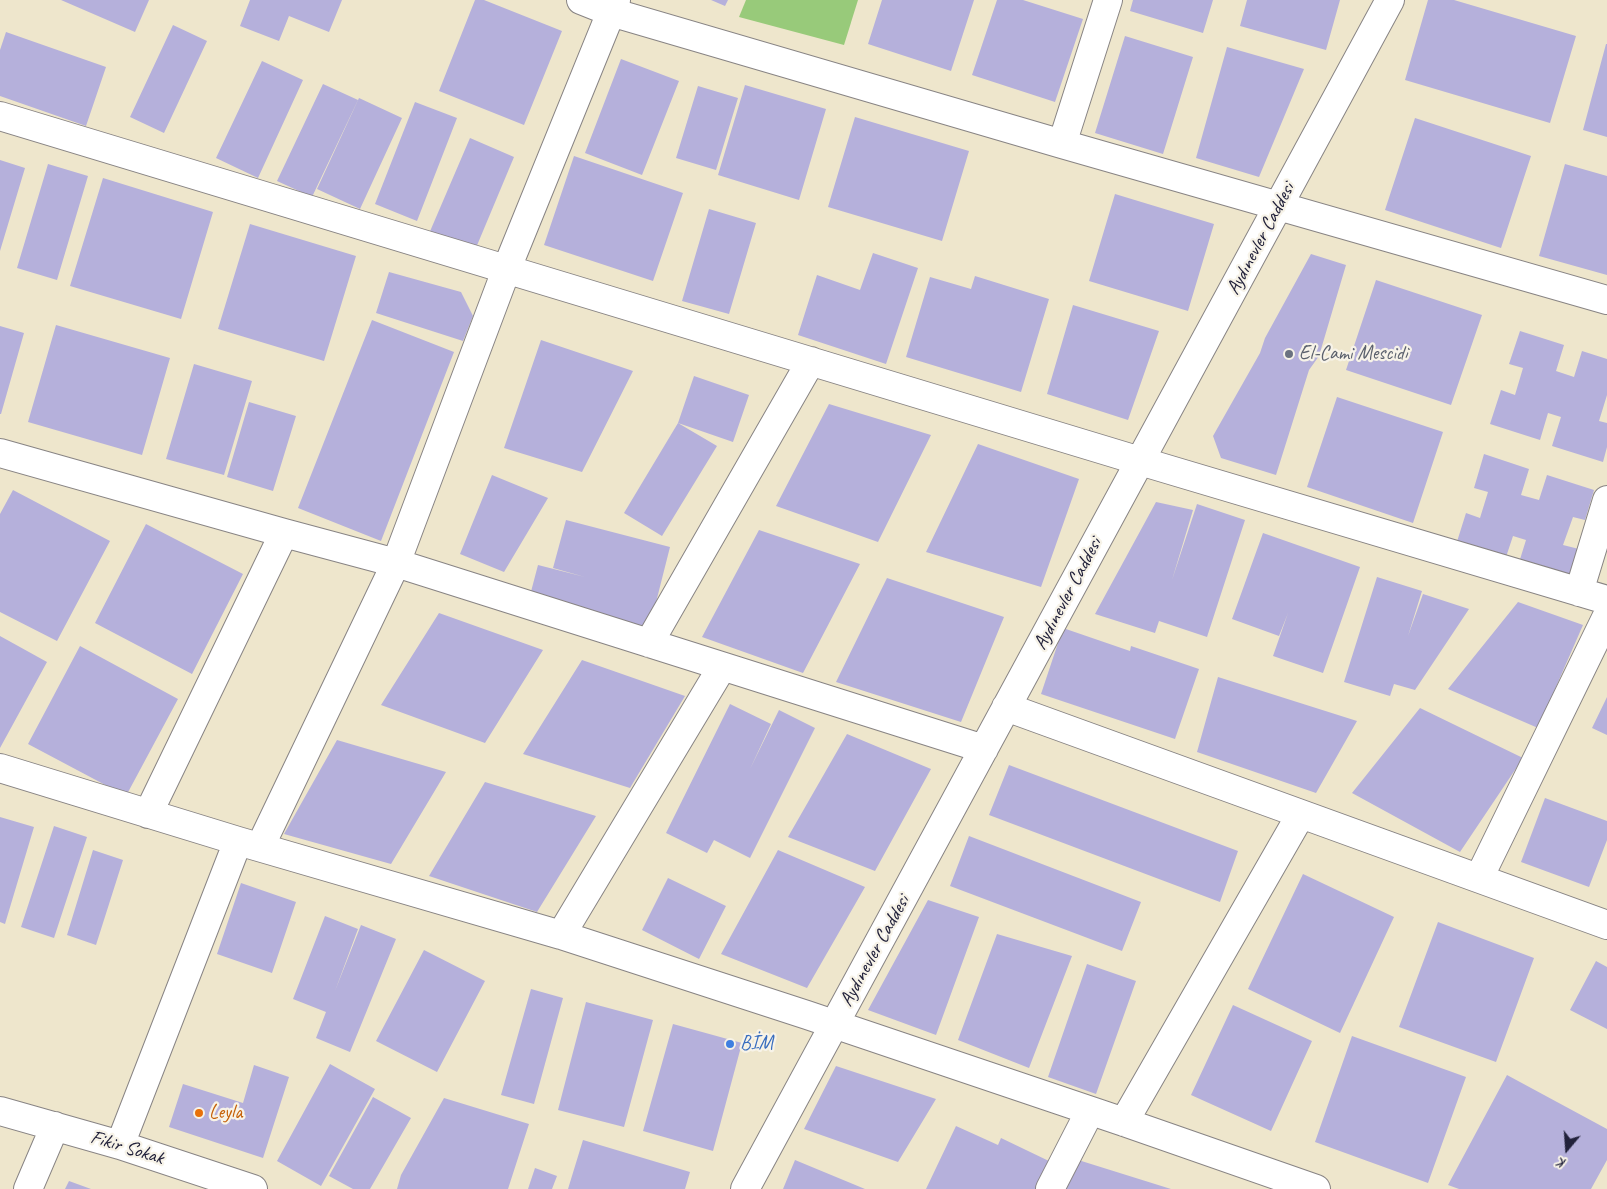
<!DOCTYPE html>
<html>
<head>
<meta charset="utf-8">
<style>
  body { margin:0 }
  #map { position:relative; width:1607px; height:1189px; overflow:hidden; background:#eee6cc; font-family:Caveat,sans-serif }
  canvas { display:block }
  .north { position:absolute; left:1542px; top:1124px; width:50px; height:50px; -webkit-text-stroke:4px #f7f3e8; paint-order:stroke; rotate:198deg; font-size:14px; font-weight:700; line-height:20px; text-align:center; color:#22223b }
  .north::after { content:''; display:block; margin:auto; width:18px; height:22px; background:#22223b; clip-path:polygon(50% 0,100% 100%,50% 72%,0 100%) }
</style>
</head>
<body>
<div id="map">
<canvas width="1607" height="1189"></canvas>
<div class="north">K</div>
</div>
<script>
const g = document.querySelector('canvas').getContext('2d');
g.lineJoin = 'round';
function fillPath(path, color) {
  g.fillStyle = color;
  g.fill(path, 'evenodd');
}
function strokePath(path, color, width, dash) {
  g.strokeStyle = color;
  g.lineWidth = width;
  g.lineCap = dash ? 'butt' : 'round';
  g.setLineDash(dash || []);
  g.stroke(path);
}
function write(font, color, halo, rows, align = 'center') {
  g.font = font + ' Caveat,sans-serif';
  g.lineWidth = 4.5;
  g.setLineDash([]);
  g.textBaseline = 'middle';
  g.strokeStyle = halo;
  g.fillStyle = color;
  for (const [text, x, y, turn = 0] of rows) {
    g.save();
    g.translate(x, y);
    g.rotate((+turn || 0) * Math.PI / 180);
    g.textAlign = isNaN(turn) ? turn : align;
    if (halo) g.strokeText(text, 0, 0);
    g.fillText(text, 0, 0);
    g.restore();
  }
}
fillPath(new Path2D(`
  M746 0H858L844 45 739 17Z`), '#98ca7a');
fillPath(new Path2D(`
  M61 0H149L135 32Z
  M250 0H342L329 32 289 16 279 41 240 26Z
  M475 0H484L562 31 524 125 439 91Z
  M711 0H728L725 6Z
  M882 0H974L951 71 868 44Z
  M997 0H1023L1083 19 1055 102 972 75Z
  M1133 0H1213L1203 33 1130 11Z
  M1247 0H1340L1326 50 1240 26Z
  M1428 0H1454L1576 36 1550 123 1405 80Z
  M173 25 207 41 164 133 130 117Z
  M6 32 106 67 86 126 0 96V50Z
  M1125 36 1193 57 1163 154 1095 133Z
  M1606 44H1607V137L1583 130Z
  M1227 47 1304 69 1259 177 1196 158Z
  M621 59 679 81 642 175 585 153Z
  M262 61 303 80 258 178 216 158Z
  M323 84 358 100 312 197 277 181Z
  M745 85 826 109 799 200 718 175Z
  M698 86 738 98 716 170 676 158Z
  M359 98 402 118 360 209 317 189Z
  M415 102 457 118 417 221 375 204Z
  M855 117 969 151 942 241 828 207Z
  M1415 118 1531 156 1501 248 1385 210Z
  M470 138 514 157 473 255 428 236Z
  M574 156 683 193 653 281 544 245Z
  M0 160 25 168 0 251Z
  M48 164 88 176 57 280 17 268Z
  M1565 164 1607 176V275L1539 256Z
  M103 178 213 212 181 319 70 286Z
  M1115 194 1214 224 1188 311 1089 281Z
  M709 209 756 223 729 314 682 301Z
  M250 224 356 256 324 361 218 329Z
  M873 253 918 268 886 364 798 335 817 275 860 290Z
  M1311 254 1346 265 1319 356 1309 370 1276 475 1221 458 1213 436 1260 353 1265 338Z
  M389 272 461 292 473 316 463 341 376 313Z
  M975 276 1049 299 1021 392 906 357 930 277 971 289Z
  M1376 280 1482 315 1451 405 1346 370Z
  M1073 305 1159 331 1128 420 1047 394Z
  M372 320 454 352 381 541 298 508Z
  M56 325 170 358 142 455 28 422Z
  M0 326 24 333 1 414H0Z
  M1520 331 1564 345 1556 371 1574 377 1582 351 1607 359V395L1599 421 1607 423V447L1603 462 1552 446 1561 417 1548 413 1540 440 1490 424 1501 390 1515 395 1523 368 1509 364Z
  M541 340 633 371 582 472 504 448Z
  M194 364 252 381 224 475 166 459Z
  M694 376 749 395 733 442 678 423 717 446 662 536 624 513 678 423Z
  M1337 397 1443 432 1413 523 1307 487Z
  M249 402 296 416 273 491 227 477Z
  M829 404 931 435 878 542 776 506Z
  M978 444 1079 479 1041 587 926 552Z
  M1484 454 1529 469 1521 495 1539 500 1547 475 1594 490 1585 520 1573 517 1563 545 1579 549 1567 586 1517 569 1526 540 1513 536 1504 563 1455 548 1466 513 1480 518 1488 492 1474 488Z
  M492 475 548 498 504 572 460 554Z
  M13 490 110 541 57 641 0 612V514Z
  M1156 502 1193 510 1172 580 1197 504 1245 520 1207 637 1159 621 1155 633 1095 614Z
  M566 520 670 547 648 634 528 603 538 565 585 577 553 568Z
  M146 524 243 574 192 674 95 623Z
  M759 530 860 564 803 673 702 637Z
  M1263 533 1360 567 1323 673 1273 656 1288 613 1279 636 1232 619Z
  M1377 577 1422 591 1408 636 1423 594 1469 609 1415 690 1394 684 1390 696 1344 682Z
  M887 578 1004 617 961 722 836 682Z
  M1518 602 1583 625 1538 728 1448 689Z
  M439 613 543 650 485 743 381 705Z
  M1063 628 1130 651 1131 646 1199 669 1175 739 1041 694Z
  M0 636 47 662 0 748Z
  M80 646 178 699 126 796 28 744Z
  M582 660 685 696 630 788 523 754Z
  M1218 677 1357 721 1316 793 1197 752Z
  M1607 697V735L1592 728Z
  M730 704 771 724 750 769 779 710 815 728 750 858 714 840 707 853 666 833Z
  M1420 708 1523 758 1460 852 1352 793Z
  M847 734 931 769 875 871 788 837Z
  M337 740 446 772 391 864 284 834Z
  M1009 765 1238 851 1220 902 989 815Z
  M485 782 596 816 537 912 429 876Z
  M1545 798 1607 821V840L1589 887 1521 862Z
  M0 817 34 827 5 924 0 922Z
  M54 826 87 837 54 938 21 927Z
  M969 836 1141 902 1122 951 950 886Z
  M93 850 123 860 96 945 67 935Z
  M778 850 865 887 807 988 721 954Z
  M1303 874 1394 917 1340 1033 1248 989Z
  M668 878 726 906 699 959 642 930Z
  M241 883 296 902 272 973 217 954Z
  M928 900 979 917 936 1035 868 1010Z
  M325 916 358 929 335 991 361 925 396 939 350 1052 316 1038 326 1012 293 999Z
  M1438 922 1534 958 1496 1062 1399 1027Z
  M997 934 1072 956 1029 1068 958 1040Z
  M424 950 485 981 437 1072 376 1041Z
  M1596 961 1607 967V1029L1570 1010Z
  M1087 964 1136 981 1096 1094 1048 1077Z
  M531 989 563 998 534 1104 501 1095Z
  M586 1002 653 1020 624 1127 558 1110Z
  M1233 1005 1312 1041 1271 1131 1191 1095Z
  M673 1024 742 1043 713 1151 643 1131Z
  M1352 1036 1466 1077 1428 1183 1315 1142Z
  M330 1064 375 1089 321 1186 277 1161Z
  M254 1065 289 1077 263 1158 169 1127 183 1084 243 1103Z
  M836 1066 936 1099 898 1162 804 1129Z
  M1507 1075 1607 1129V1160L1591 1189H1459L1448 1185Z
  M373 1097 411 1118 370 1189H353L329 1176Z
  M444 1098 529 1124 508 1189H397L401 1175Z
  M956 1126 998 1145 1001 1138 1051 1162 1038 1189H926Z
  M583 1140 690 1172 685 1189H568Z
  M1075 1159 1171 1189H1061Z
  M795 1160 865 1189H783Z
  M535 1168 557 1176 552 1189H528Z
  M69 1181 91 1189H65Z`), '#b5b0db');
const minor = new Path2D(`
  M581 0 611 12 1062 144 1607 300
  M0 116 1140 461 1607 600
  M1062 144 1108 0
  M0 453 284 533 396 563 984 749
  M1579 592 1607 500
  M649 643 811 361
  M1006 707 1607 925
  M0 768 238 841 561 935 807 1015 1124 1122 1316 1189
  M148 814 284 533
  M260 847 396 563 507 268 616 0
  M1479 878 1607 616
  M561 935 722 667
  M0 1111 120 1145 253 1189
  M1124 1122 1301 814
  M120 1145 238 841
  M28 1189 55 1126
  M745 1189 1390 0
  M1050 1189 1090 1111`);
strokePath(minor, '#888484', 30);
strokePath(minor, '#fff', 28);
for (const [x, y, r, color] of [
  [1289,354,5,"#6b7280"],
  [730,1044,5,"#3f7fe0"],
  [199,1113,5,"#e8710a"]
]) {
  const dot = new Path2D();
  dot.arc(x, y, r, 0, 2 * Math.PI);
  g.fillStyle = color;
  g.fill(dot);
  strokePath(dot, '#f7f3e8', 2);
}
write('20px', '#22223b', '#f7f3e8', [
  ["Aydınevler Caddesi",1261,239,-62],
  ["Aydınevler Caddesi",1068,594,-62],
  ["Aydınevler Caddesi",875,951,-61],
  ["Fikir Sokak",127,1148,17]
]);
write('20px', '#5b616d', '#f7f3e8', [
  ["El-Cami Mescidi",1299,354]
], 'left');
write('20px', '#366cbe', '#f7f3e8', [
  ["BİM",740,1044]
], 'left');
write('20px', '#c56008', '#f7f3e8', [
  ["Leyla",209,1113]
], 'left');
</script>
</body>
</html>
